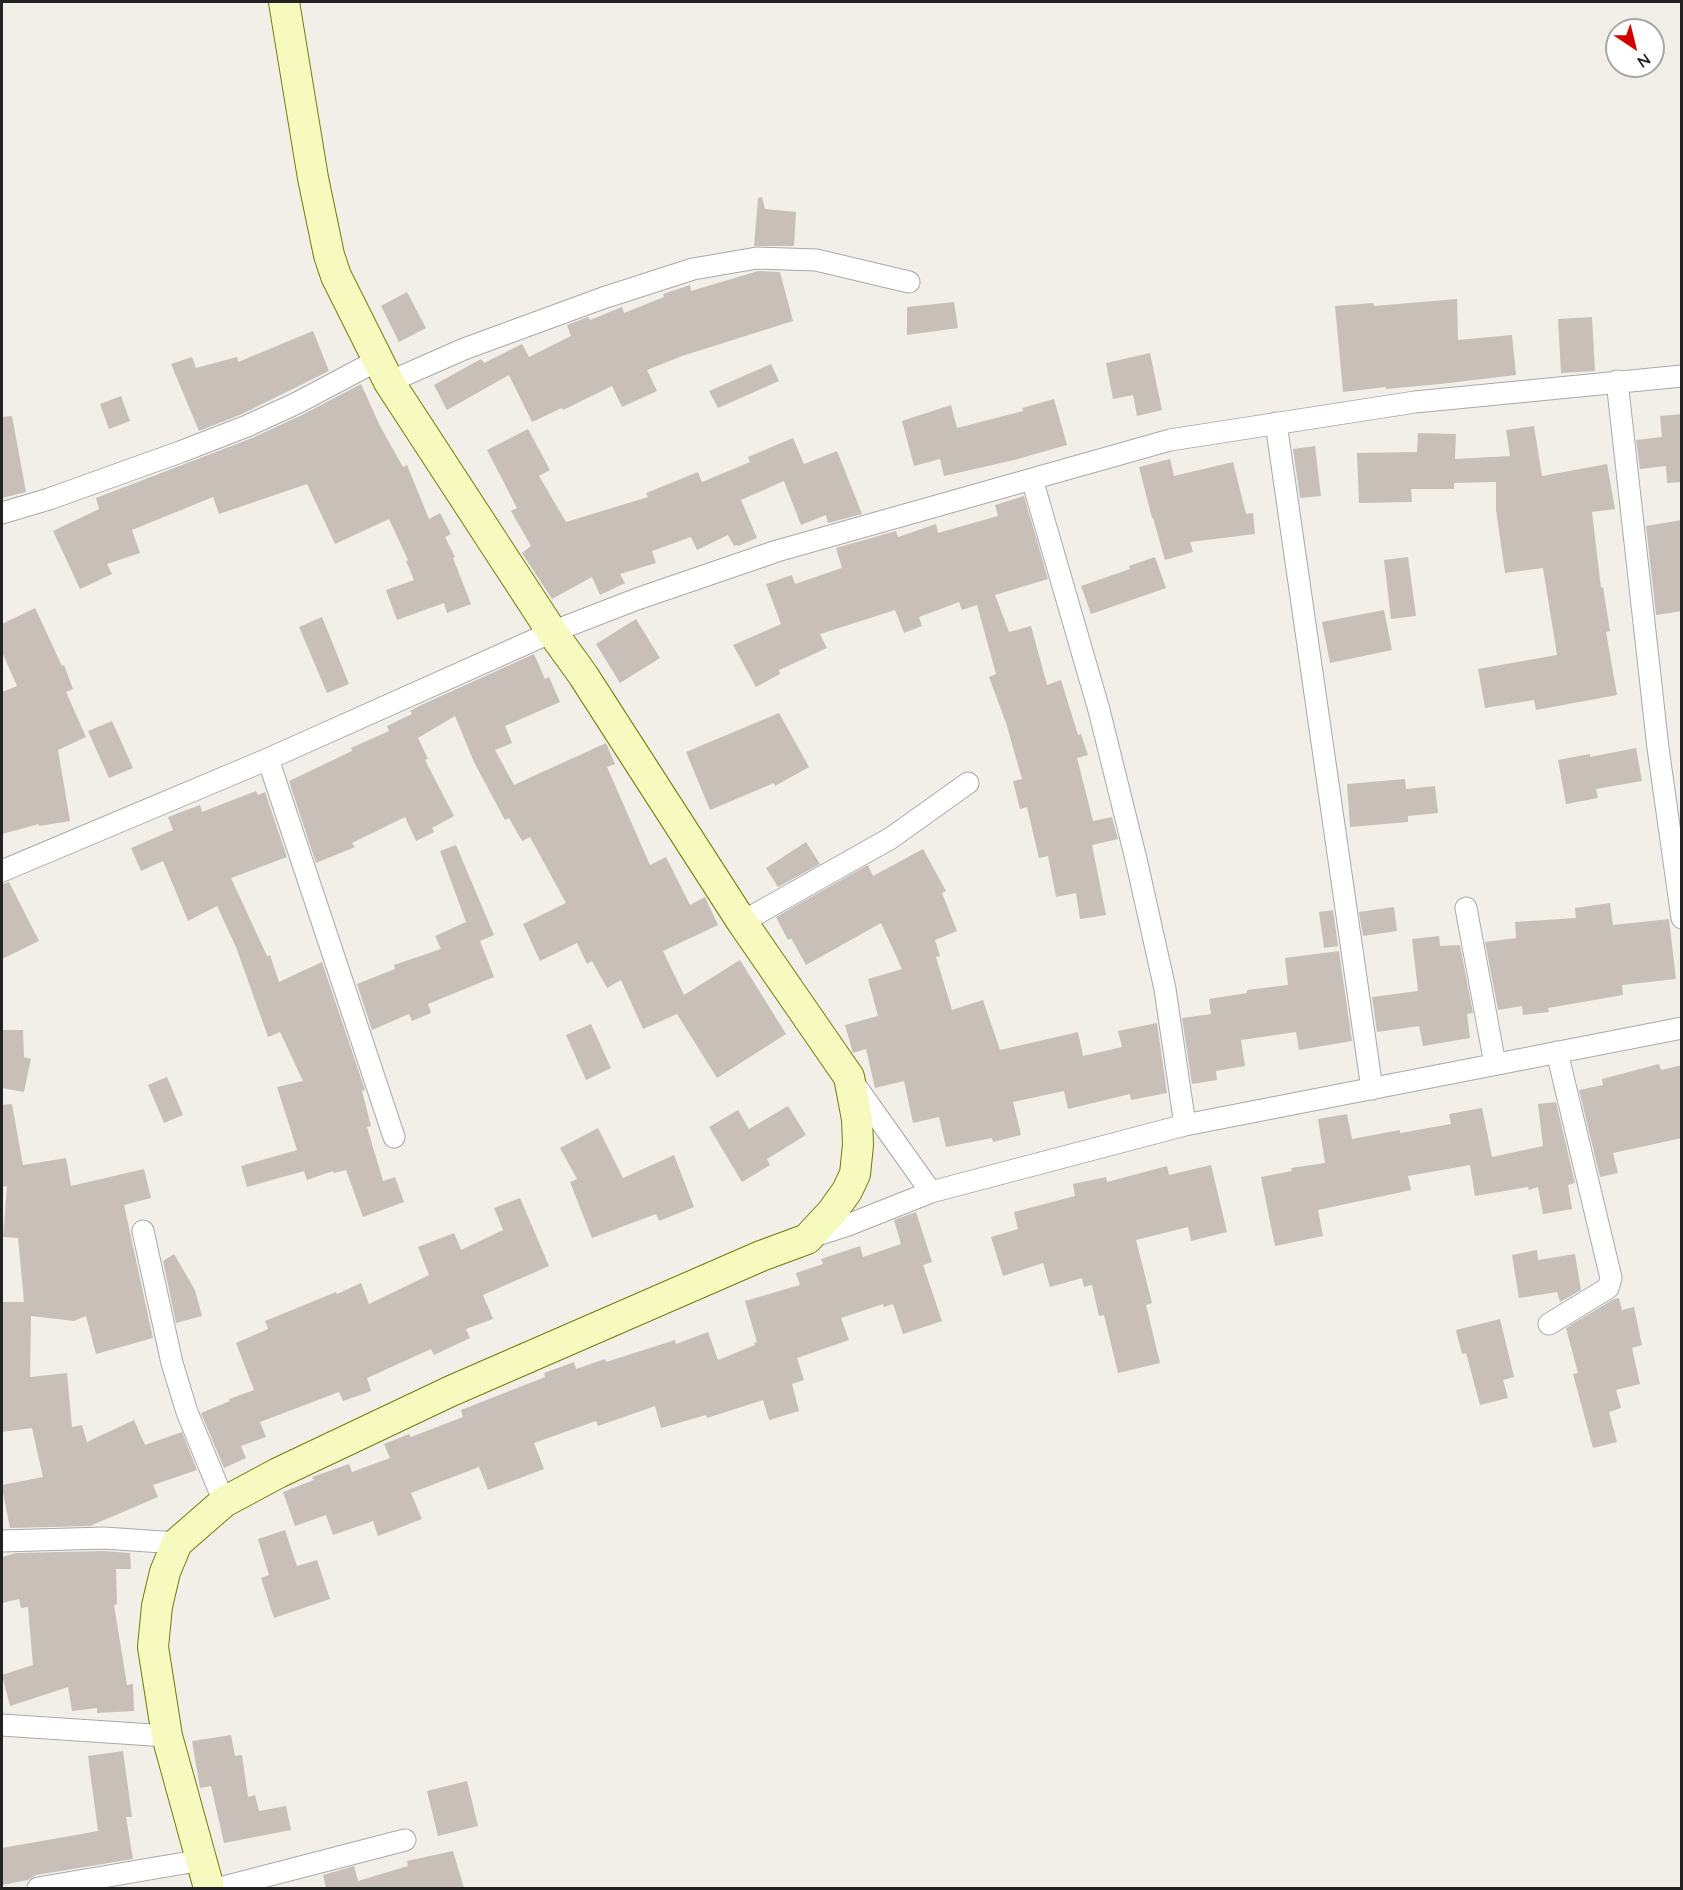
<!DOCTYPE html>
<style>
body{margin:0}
#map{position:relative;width:1683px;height:1890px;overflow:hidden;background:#f2efe9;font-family:Quicksand,sans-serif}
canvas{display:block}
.frame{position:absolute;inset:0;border:3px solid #222;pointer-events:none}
.north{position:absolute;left:1605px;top:18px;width:60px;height:60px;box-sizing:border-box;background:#fff;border:2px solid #a7a7a7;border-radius:50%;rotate:145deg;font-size:16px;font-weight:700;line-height:24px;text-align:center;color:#222}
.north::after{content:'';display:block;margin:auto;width:21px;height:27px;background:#d40000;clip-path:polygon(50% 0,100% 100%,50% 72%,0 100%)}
</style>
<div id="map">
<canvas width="1683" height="1890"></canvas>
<div class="frame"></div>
<div class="north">N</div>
</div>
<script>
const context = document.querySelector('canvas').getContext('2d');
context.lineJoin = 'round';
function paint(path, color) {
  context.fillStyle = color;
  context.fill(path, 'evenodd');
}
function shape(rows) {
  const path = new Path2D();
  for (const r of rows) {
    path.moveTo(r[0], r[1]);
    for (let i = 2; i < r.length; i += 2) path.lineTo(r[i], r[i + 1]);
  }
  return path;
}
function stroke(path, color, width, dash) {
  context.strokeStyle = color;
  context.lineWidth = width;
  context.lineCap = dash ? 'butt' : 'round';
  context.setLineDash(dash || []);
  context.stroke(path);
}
paint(shape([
 [762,197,765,209,796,212,794,246,754,246,758,198],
 [758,271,780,272,793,321,682,356,647,370,657,391,622,407,612,386,563,410,562,408,532,422,509,375,447,410,434,385,481,359,484,363,522,344,529,357,571,336,567,325,588,317,590,320,622,307,624,313,664,297,663,294,690,285,691,291],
 [407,292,426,328,399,342,381,306],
 [1457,299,1458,340,1512,335,1516,375,1440,384,1386,389,1386,387,1343,392,1335,306,1373,303,1374,306],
 [954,302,958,328,907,335,907,307],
 [1592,317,1595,371,1561,373,1558,319],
 [313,331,329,371,242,414,199,431,171,364,192,357,196,368,237,357,238,362],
 [1150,353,1162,410,1137,416,1133,395,1113,399,1106,363],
 [771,364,779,381,718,408,709,391],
 [361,384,380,426,403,467,407,465,429,519,440,513,451,534,445,537,455,557,453,558,471,604,447,613,444,603,397,620,386,590,414,580,406,561,408,560,389,519,335,544,307,484,219,514,213,497,132,530,140,553,107,564,112,574,80,589,53,531,99,509,96,498,252,438,302,415],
 [121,396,130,421,109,429,100,404],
 [1054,399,1067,445,1014,460,944,476,940,459,914,466,902,421,951,405,957,428,1023,411,1022,408],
 [1682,414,1682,482,1667,483,1666,466,1640,469,1636,440,1662,437,1660,416],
 [12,416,26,492,2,498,2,417],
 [1534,426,1542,476,1607,464,1615,509,1592,512,1601,588,1603,587,1610,631,1606,632,1617,695,1536,710,1534,700,1485,708,1478,669,1557,655,1543,568,1505,573,1496,510,1496,482,1454,483,1454,489,1411,489,1412,502,1359,503,1357,453,1417,452,1418,433,1456,434,1455,459,1510,456,1506,430],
 [528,429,550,470,539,476,566,522,648,497,646,493,698,472,702,482,750,462,748,457,793,438,804,464,837,451,862,514,828,523,826,515,801,525,784,481,741,500,757,538,738,546,737,545,734,546,728,535,697,550,691,537,652,551,656,563,620,574,625,583,600,595,592,577,552,599,522,553,531,546,511,511,517,508,487,450],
 [1315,446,1321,496,1300,498,1293,449],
 [1170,459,1174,476,1233,462,1246,514,1253,513,1255,534,1190,542,1193,552,1165,560,1153,518,1152,518,1139,467],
 [1024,496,1048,579,995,595,1009,632,1031,626,1047,685,1061,680,1078,735,1081,734,1088,755,1077,758,1093,821,1112,817,1118,839,1092,845,1106,915,1080,919,1076,893,1056,897,1048,856,1039,858,1027,807,1020,809,1013,781,1022,779,1006,723,989,677,996,674,977,605,962,610,959,602,919,617,922,626,904,633,895,610,820,634,827,648,779,670,780,674,756,687,733,645,781,624,766,584,792,575,795,584,842,568,836,548,896,531,898,537,936,524,938,533,998,516,995,505],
 [1682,520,1682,611,1656,615,1646,526],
 [1155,557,1166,588,1091,614,1081,586,1130,569,1129,566],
 [1408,557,1416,616,1391,619,1384,560],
 [35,608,62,666,64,665,73,689,66,692,86,737,58,750,70,821,39,826,39,824,2,834,2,692,17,686,2,652,2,624],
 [1384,610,1392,650,1330,663,1322,622],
 [322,617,349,684,327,693,299,627],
 [636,619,660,658,620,683,596,644],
 [534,654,545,679,549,677,560,702,505,726,512,743,495,750,514,785,606,743,615,764,607,767,650,865,666,857,690,905,705,897,718,925,663,951,684,995,740,960,786,1034,717,1078,677,1014,643,1029,621,980,607,988,592,961,587,964,577,943,540,961,523,924,566,903,530,837,522,841,509,818,505,820,474,762,455,716,418,738,428,759,425,760,454,816,432,828,434,832,416,841,405,817,352,843,355,847,316,863,289,781,352,751,351,748,389,731,387,726,412,714,410,711,419,706],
 [779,713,809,767,775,786,774,783,710,810,686,752],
 [112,721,133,768,109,778,88,731],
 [1636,748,1642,781,1596,789,1598,798,1566,804,1558,760,1590,754,1590,757],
 [1405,779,1406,789,1435,786,1438,813,1408,816,1408,822,1350,827,1347,784],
 [256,791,258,795,265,792,287,857,231,878,267,956,270,955,279,982,322,962,365,1090,362,1091,371,1126,367,1127,383,1181,395,1177,404,1202,363,1217,346,1170,334,1173,333,1171,307,1180,304,1171,247,1187,241,1166,297,1150,277,1087,303,1081,280,1032,268,1037,236,947,217,906,188,921,163,861,141,871,131,848,173,830,168,817,200,805,202,812],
 [806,842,820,864,778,887,766,868],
 [456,845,494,935,480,941,494,977,428,1004,431,1013,412,1021,409,1014,372,1030,357,984,395,969,394,965,441,949,435,936,466,922,440,851],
 [923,849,946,891,942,893,957,931,935,940,940,956,936,957,952,1010,983,1000,1000,1050,1078,1032,1083,1056,1122,1047,1118,1031,1157,1023,1167,1093,1131,1100,1130,1094,1068,1109,1064,1091,1013,1102,1021,1135,993,1142,992,1138,946,1147,939,1117,913,1123,904,1081,875,1088,866,1049,853,1053,845,1025,878,1016,868,979,902,969,881,923,806,965,791,938,788,940,776,917,868,865,873,876],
 [9,882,39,941,2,959,2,884],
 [1610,903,1613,925,1669,919,1676,979,1622,985,1623,995,1548,1008,1549,1012,1523,1015,1522,1006,1498,1010,1485,942,1516,938,1515,922,1576,918,1575,908],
 [1394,907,1397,931,1363,936,1359,912],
 [1333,910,1338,946,1324,948,1319,912],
 [1439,936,1440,946,1460,945,1473,1013,1467,1014,1470,1038,1423,1046,1419,1026,1377,1032,1372,997,1418,991,1412,939],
 [1339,951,1352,1041,1299,1050,1296,1032,1241,1040,1245,1066,1216,1071,1217,1080,1192,1084,1182,1018,1211,1014,1209,999,1247,993,1247,990,1288,985,1285,958],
 [591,1024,611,1068,586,1080,566,1035],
 [2,1030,23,1030,24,1057,31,1059,24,1092,2,1088],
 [1659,1064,1661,1070,1682,1065,1682,1138,1613,1153,1618,1173,1600,1177,1579,1090,1603,1085,1602,1079],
 [167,1077,183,1115,164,1123,148,1085],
 [1556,1102,1575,1183,1568,1185,1572,1209,1543,1214,1538,1187,1529,1190,1528,1187,1475,1196,1470,1165,1408,1176,1411,1190,1318,1210,1323,1236,1275,1246,1261,1177,1292,1171,1291,1168,1325,1163,1318,1119,1347,1114,1352,1139,1400,1130,1400,1133,1451,1124,1449,1114,1482,1108,1492,1157,1543,1146,1538,1104],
 [12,1104,23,1165,66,1158,71,1186,144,1169,151,1198,124,1205,153,1338,96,1354,86,1316,74,1321,31,1316,30,1377,67,1373,72,1427,82,1425,87,1442,134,1420,145,1445,182,1432,197,1470,153,1485,158,1497,90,1526,10,1528,2,1488,2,1485,43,1477,32,1428,2,1432,2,1302,24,1302,18,1238,3,1237,7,1186,2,1187,2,1105],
 [788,1106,806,1135,767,1159,770,1165,742,1182,709,1127,738,1110,749,1129],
 [598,1128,623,1178,674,1155,694,1207,659,1221,656,1214,592,1238,570,1182,577,1179,560,1148],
 [1211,1165,1227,1232,1191,1241,1188,1227,1136,1240,1152,1303,1146,1305,1160,1363,1118,1373,1104,1315,1099,1316,1092,1285,1084,1287,1082,1278,1050,1287,1043,1263,1003,1276,991,1237,1018,1229,1014,1212,1075,1196,1073,1184,1106,1177,1107,1182,1167,1166,1169,1175],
 [520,1198,549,1266,483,1295,493,1319,466,1329,470,1338,434,1355,431,1349,367,1378,371,1391,343,1401,339,1392,260,1422,266,1437,241,1446,246,1458,224,1468,201,1413,230,1401,229,1399,254,1390,236,1343,268,1329,265,1321,336,1292,337,1294,361,1283,369,1304,429,1275,418,1247,454,1233,461,1250,503,1230,494,1208],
 [916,1212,932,1262,923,1265,942,1321,903,1334,893,1304,884,1307,883,1304,841,1318,849,1340,797,1358,804,1380,792,1384,799,1411,769,1420,763,1400,707,1418,706,1415,661,1428,655,1406,598,1426,596,1421,534,1443,544,1469,488,1490,479,1467,411,1493,422,1519,378,1536,373,1521,333,1535,326,1515,295,1526,283,1492,314,1480,312,1477,349,1464,352,1472,390,1458,384,1444,409,1434,411,1437,463,1417,461,1410,545,1377,544,1373,574,1362,576,1369,605,1359,606,1362,675,1340,676,1344,708,1332,718,1360,755,1345,754,1343,757,1342,745,1301,800,1285,796,1273,823,1264,821,1259,860,1246,863,1257,901,1244,894,1220],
 [1537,1250,1538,1260,1575,1254,1581,1290,1560,1302,1557,1292,1519,1298,1512,1255],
 [174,1254,195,1290,202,1316,176,1323,163,1261],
 [1619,1298,1622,1310,1634,1307,1642,1345,1632,1348,1640,1384,1616,1390,1621,1408,1609,1412,1617,1442,1593,1448,1573,1374,1578,1373,1566,1328,1614,1299],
 [1500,1319,1514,1377,1503,1380,1508,1398,1480,1405,1466,1353,1462,1354,1456,1330],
 [285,1530,297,1566,317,1560,330,1599,274,1618,261,1578,269,1575,258,1539],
 [104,1551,130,1553,131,1569,116,1569,117,1604,114,1605,127,1685,133,1684,134,1711,97,1713,97,1708,72,1711,68,1687,10,1706,2,1675,33,1665,28,1607,21,1608,19,1599,2,1603,2,1557,16,1553],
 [231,1735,235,1756,242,1755,248,1797,255,1795,259,1811,286,1806,291,1830,224,1843,211,1786,200,1788,192,1741],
 [123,1751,132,1817,126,1817,133,1859,36,1875,28,1880,2,1885,2,1848,98,1831,88,1756],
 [467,1781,478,1826,438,1836,427,1791],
 [453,1851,464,1888,326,1888,323,1875,354,1866,358,1881,408,1866,407,1861]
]), '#c7bfb8');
const street = shape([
 [1617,381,1658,748,1682,918],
 [389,382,464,349,603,298,693,269,757,258,816,260,909,282],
 [1276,423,1372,1089],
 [1032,479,1099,710,1136,859,1165,989,1185,1125],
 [2,513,49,499,180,452,247,426,297,403,378,360],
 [268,759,394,1137],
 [2,871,268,759,552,632,637,599,777,551,1170,440,1415,402,1682,376],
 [1466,908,1495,1064],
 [742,922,891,838,968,783],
 [855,1085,931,1192],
 [143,1231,172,1363,187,1412,224,1502],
 [811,1237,848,1225,931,1192,1185,1125,1682,1028],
 [1549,1324,1608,1288,1611,1278,1557,1052],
 [2,1541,104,1538,177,1543],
 [2,1725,167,1736],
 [38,1888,202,1860],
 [220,1888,405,1840]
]);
const secondary = shape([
 [209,1888,167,1736,153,1647,157,1606,165,1572,177,1543,224,1502,278,1473,451,1391,761,1256,807,1239,832,1212,847,1191,855,1174,858,1145,857,1119,849,1077,742,922,583,675,552,632,389,382,336,276,329,255,313,178,284,2]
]);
stroke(street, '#a9a9a9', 23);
stroke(secondary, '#707d05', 32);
stroke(street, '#fff', 21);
stroke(secondary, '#f7fabf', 30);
</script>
